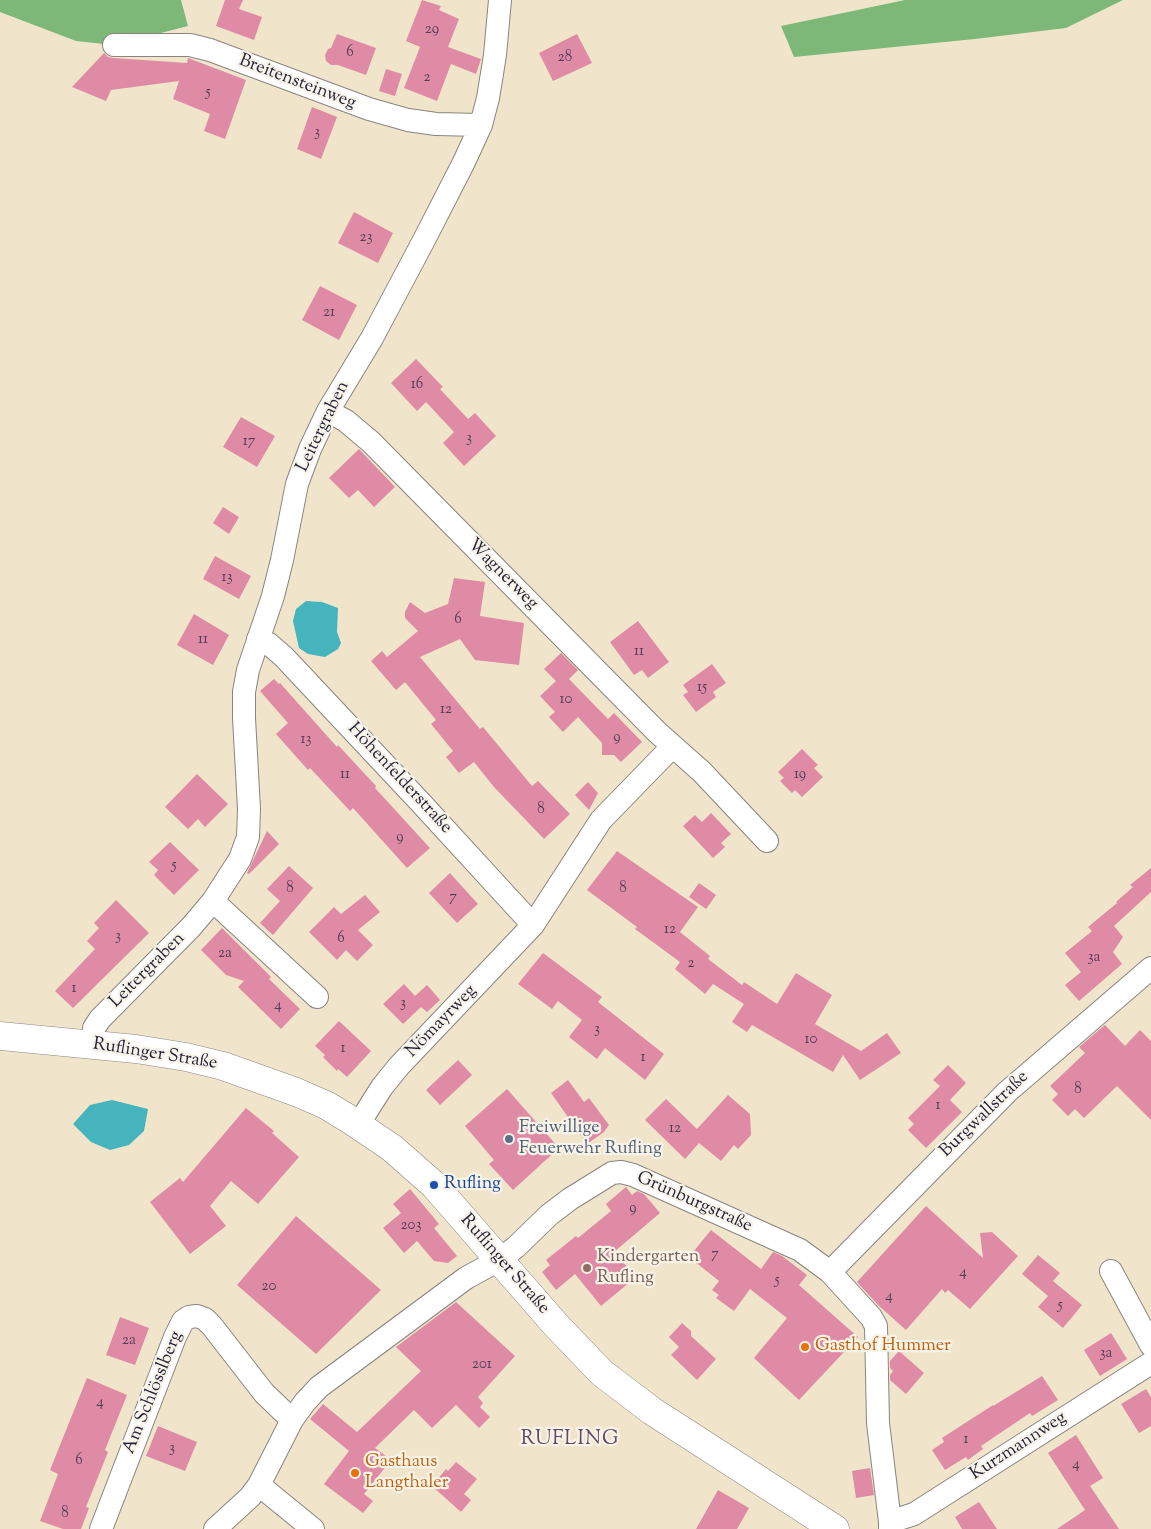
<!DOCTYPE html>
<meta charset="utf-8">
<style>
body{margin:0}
canvas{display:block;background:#f0e5ca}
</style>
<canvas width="1151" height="1529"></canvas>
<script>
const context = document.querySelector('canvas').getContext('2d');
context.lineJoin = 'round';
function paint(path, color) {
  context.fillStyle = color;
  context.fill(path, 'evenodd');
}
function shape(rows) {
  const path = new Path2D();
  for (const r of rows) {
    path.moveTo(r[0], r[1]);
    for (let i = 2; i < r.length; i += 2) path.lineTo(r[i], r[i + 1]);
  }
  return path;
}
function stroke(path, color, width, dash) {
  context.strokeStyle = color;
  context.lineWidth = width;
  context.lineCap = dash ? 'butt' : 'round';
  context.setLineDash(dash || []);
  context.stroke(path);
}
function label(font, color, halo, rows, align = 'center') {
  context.font = font + ' "Sorts Mill Goudy",serif';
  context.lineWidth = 4.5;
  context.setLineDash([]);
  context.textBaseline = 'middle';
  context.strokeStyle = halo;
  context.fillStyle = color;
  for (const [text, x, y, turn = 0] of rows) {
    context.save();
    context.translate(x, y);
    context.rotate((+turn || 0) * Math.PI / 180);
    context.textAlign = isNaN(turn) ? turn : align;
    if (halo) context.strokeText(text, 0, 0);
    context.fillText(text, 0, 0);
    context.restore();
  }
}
paint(shape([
 [0,0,181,0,188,26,114,45,76,41,0,12],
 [905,0,1123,0,1066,28,975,39,794,57,781,26]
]), '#7db878');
paint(shape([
 [306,601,322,602,338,608,337,632,341,643,338,649,325,657,308,654,299,648,293,621,296,609],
 [112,1100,148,1109,144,1131,129,1145,110,1150,91,1142,73,1124,90,1105]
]), '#45b4bd');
paint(shape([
 [225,0,243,0,239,9,262,17,254,40,216,26],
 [422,0,441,6,439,10,459,19,448,47,481,59,476,74,451,64,437,101,404,88,420,47,406,41],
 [337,34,376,48,366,75,338,65,331,65,326,61,325,55,328,49,331,48],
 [577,34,592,63,553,81,539,53],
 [104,53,108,57,114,58,187,63,188,58,246,80,225,139,204,131,210,114,173,99,179,81,111,90,106,101,72,87],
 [386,69,402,74,395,96,379,91],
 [312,107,337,117,321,159,297,149],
 [354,212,393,233,378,263,338,243],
 [320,286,357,305,339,340,302,320],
 [416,359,443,387,440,389,468,419,475,413,496,436,464,466,443,443,454,432,426,402,417,411,391,383],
 [241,417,275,436,257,467,223,447],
 [359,449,395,487,374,507,358,490,349,498,329,478],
 [223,507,239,517,229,534,213,523],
 [215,556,251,576,239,599,203,579],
 [454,578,485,582,480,616,524,623,519,665,475,660,460,639,420,657,480,729,483,727,532,786,538,781,570,814,544,839,494,787,474,762,459,773,446,757,453,751,431,724,436,720,405,682,396,690,371,661,382,651,387,657,418,631,405,618,405,612,410,602,425,613,448,604],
 [194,614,229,635,213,665,177,645],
 [638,621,669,662,648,678,642,670,634,675,610,642],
 [561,653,578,670,569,679,608,719,614,713,642,742,621,762,614,755,602,755,602,743,578,717,563,732,549,717,555,712,540,696,556,681,544,669],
 [712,664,726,683,713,692,716,697,696,712,683,695,688,692,683,685],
 [274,679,279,684,280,683,337,747,338,745,376,786,375,788,430,848,407,868,353,808,350,811,310,768,308,770,276,734,288,723,260,691],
 [802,749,818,765,814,768,823,777,802,797,795,790,792,793,780,781,784,778,778,772],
 [197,774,228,804,205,827,198,819,188,829,165,807],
 [588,782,598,793,589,810,575,795],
 [711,813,731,834,721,843,725,847,713,858,683,826,695,815,702,822],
 [267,831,279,844,249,874,247,873],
 [170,842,199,870,174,895,154,875,158,870,149,862],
 [617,851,698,907,680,932,710,956,708,959,742,985,744,982,777,1004,796,973,832,995,815,1024,861,1051,887,1033,901,1053,860,1080,843,1055,833,1072,752,1025,747,1032,732,1022,744,1004,713,984,705,994,675,969,680,962,635,929,637,927,587,890],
 [289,866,313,888,273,935,260,923,280,901,267,889],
 [1151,868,1151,892,1114,926,1123,937,1113,952,1122,964,1079,1001,1065,985,1081,972,1065,953,1092,931,1088,927,1117,903,1116,902,1133,887,1130,885],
 [450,873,478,904,457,923,429,893],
 [699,883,716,895,706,909,689,897],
 [365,895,380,912,358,930,373,945,357,961,346,950,337,960,309,932,334,907,341,914],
 [116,900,149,933,73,1008,55,991,95,949,87,941,99,928,94,923],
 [222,928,271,977,269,979,300,1009,281,1029,238,987,244,981,226,975,201,950],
 [543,953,602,997,598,1002,664,1054,645,1080,605,1048,597,1059,569,1037,582,1020,558,1001,552,1009,518,984],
 [404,984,415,996,427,985,440,1000,427,1012,421,1007,403,1024,383,1004],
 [339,1021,371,1051,347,1077,338,1069,337,1071,323,1057,325,1055,315,1046],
 [1105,1025,1125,1046,1140,1030,1151,1041,1151,1120,1117,1086,1084,1118,1075,1109,1068,1116,1052,1100,1058,1094,1050,1086,1085,1053,1079,1047],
 [458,1060,472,1075,440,1105,426,1090],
 [948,1065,966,1083,950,1100,962,1112,926,1148,908,1130,914,1124,908,1118,940,1086,933,1080],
 [568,1080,584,1102,589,1098,609,1125,604,1132,587,1144,551,1093],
 [507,1089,559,1148,513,1190,489,1164,494,1160,465,1126],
 [728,1095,750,1114,751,1135,738,1149,734,1145,721,1161,699,1143,685,1159,645,1120,666,1099,697,1129],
 [246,1108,274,1131,272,1133,299,1157,258,1204,231,1181,210,1206,226,1226,190,1254,150,1202,180,1178,183,1182],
 [626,1187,632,1195,637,1191,644,1194,660,1213,614,1252,636,1277,601,1306,575,1274,556,1290,542,1272,550,1265,546,1260,576,1236,578,1238,611,1211,606,1204],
 [410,1189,439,1224,434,1228,457,1256,448,1263,434,1261,417,1241,404,1253,383,1228,401,1213,393,1204],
 [926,1206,983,1258,980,1233,992,1232,1018,1256,970,1309,948,1290,945,1293,942,1289,906,1330,878,1305,857,1282],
 [296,1216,381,1290,316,1354,237,1285],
 [711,1230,761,1269,773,1252,782,1256,807,1275,799,1285,858,1337,799,1400,754,1358,787,1318,750,1289,734,1311,716,1298,719,1295,712,1290,719,1281,689,1257],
 [1038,1255,1060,1273,1053,1281,1082,1305,1063,1328,1038,1307,1048,1296,1022,1274],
 [456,1302,515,1356,478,1397,483,1403,480,1407,490,1417,479,1428,456,1405,432,1428,414,1410,375,1448,391,1460,364,1494,373,1501,363,1513,324,1484,349,1451,310,1419,323,1404,357,1432,421,1371,396,1347],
 [120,1317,149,1328,135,1365,106,1355],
 [682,1323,691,1331,691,1336,716,1359,697,1380,671,1355,679,1347,669,1337],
 [1111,1333,1127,1359,1100,1376,1084,1350],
 [899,1351,924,1373,906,1394,890,1380,890,1375,893,1371,890,1368,890,1361],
 [1042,1376,1058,1400,1032,1416,1030,1413,981,1446,983,1449,968,1460,966,1457,945,1470,932,1450,944,1442,942,1438,993,1405,993,1406],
 [87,1378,127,1395,105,1450,108,1452,86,1507,89,1508,81,1529,63,1529,40,1521,58,1474,50,1470],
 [1146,1389,1151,1397,1151,1426,1139,1433,1121,1404],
 [158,1426,197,1442,185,1471,146,1456],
 [1076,1435,1103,1478,1090,1486,1119,1529,1057,1529,1085,1510,1048,1453],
 [456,1462,477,1479,464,1494,471,1500,461,1512,432,1486,446,1469,448,1471],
 [870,1468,874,1495,856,1498,852,1471],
 [718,1490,749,1508,737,1529,696,1529],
 [979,1502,997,1529,962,1529,955,1517]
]), '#df8ba6');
const minor = shape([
 [114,45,190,45,210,50,369,109,408,120,436,124,481,125],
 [328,411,346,421,371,442,657,732,702,772,767,841],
 [258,639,269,644,284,657,421,803,533,925],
 [213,901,317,997],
 [93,1044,94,1028,100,1019,191,927,213,901,240,859,248,837,249,809,244,718,244,692,248,670,273,596,282,560,297,484,310,449,328,411,372,338,424,240,464,162,481,125,488,98,495,55,500,0],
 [358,1125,382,1087,399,1066,533,925,601,820,673,746],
 [1111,1271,1151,1345],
 [830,1272,1007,1092,1151,968],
 [259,1485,313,1529],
 [101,1529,175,1337,183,1321,189,1317,197,1316,205,1319,212,1326,264,1393,292,1420],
 [215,1529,250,1497,259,1485,292,1420,305,1402,319,1387,466,1278,499,1260,516,1247,549,1215,570,1199,612,1173,621,1172,633,1175,800,1250,830,1272,871,1317,876,1326,878,1423,890,1522],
 [890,1529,890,1522,914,1514,1151,1363]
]);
const tertiary = shape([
 [0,1036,136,1049,186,1057,223,1066,296,1092,326,1105,349,1119,392,1148,434,1185,555,1324,602,1373,652,1411,835,1529]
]);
stroke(minor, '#898482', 24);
stroke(tertiary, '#898482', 29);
stroke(minor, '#fff', 22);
stroke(tertiary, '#fff', 28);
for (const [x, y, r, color] of [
 [509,1139,5,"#5c6f8a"],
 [434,1185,5,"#1a4fb4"],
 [587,1268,5,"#8d6e63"],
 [805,1347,5,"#e8710a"],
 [355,1473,5,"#e8710a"]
]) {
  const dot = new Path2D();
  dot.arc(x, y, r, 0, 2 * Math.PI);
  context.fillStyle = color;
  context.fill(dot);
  stroke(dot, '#f7f3e8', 2);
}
label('15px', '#513c56', null, [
 ["29",432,30],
 ["6",350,53],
 ["28",565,58],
 ["2",427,78],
 ["5",208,93],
 ["3",317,133],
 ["23",366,238],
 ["21",329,313],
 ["16",417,385],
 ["3",469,439],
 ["17",249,442],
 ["13",227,578],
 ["6",458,620],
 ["11",203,640],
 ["11",639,652],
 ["15",702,688],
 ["10",566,700],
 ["12",446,710],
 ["9",617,738],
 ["13",306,740],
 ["11",345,775],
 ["19",800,775],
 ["8",541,810],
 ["9",400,838],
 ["5",174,866],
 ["8",290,889],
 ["8",623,889],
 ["7",453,898],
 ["12",670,930],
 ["3",118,937],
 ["6",341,939],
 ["2a",225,954],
 ["3a",1094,958],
 ["2",691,964],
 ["1",74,989],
 ["3",403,1004],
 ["4",278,1006],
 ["3",597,1030],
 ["10",811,1040],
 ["1",343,1049],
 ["1",643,1058],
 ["8",1078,1090],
 ["1",938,1106],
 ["12",675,1129],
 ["9",633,1209],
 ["203",411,1226],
 ["7",715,1255],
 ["4",963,1273],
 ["5",777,1281],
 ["20",269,1287],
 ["4",889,1297],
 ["5",1060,1306],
 ["2a",129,1341],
 ["3a",1106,1354],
 ["201",482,1365],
 ["4",100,1403],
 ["1",966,1440],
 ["3",172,1449],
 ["6",79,1461],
 ["4",1076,1465],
 ["8",65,1514]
]);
label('18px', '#22223b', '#f7f3e8', [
 ["Breitensteinweg",297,83,21],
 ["Leitergraben",324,427,-64],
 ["Wagnerweg",502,575,45],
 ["Höhenfelderstraße",399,779,47],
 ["Leitergraben",148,971,-45],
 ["Nömayrweg",442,1022,-46],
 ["Ruflinger Straße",155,1055,9],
 ["Burgwallstraße",985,1115,-44],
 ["Grünburgstraße",694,1203,24],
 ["Ruflinger Straße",504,1265,49],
 ["Am Schlösslberg",154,1393,-68],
 ["Kurzmannweg",1019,1447,-33]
]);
label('18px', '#4e5e75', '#f7f3e8', [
 ["Freiwillige",519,1129],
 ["Feuerwehr Rufling",519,1150]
], 'left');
label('18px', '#164399', '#f7f3e8', [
 ["Rufling",444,1185]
], 'left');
label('18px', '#785e54', '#f7f3e8', [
 ["Kindergarten",597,1258],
 ["Rufling",597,1279]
], 'left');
label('18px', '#c56008', '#f7f3e8', [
 ["Gasthof Hummer",815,1347],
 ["Gasthaus",365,1463],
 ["Langthaler",365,1484]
], 'left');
context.letterSpacing = '1px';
label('20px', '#644760', '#f7f3e8', [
 ["RUFLING",570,1441]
]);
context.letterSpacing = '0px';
</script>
